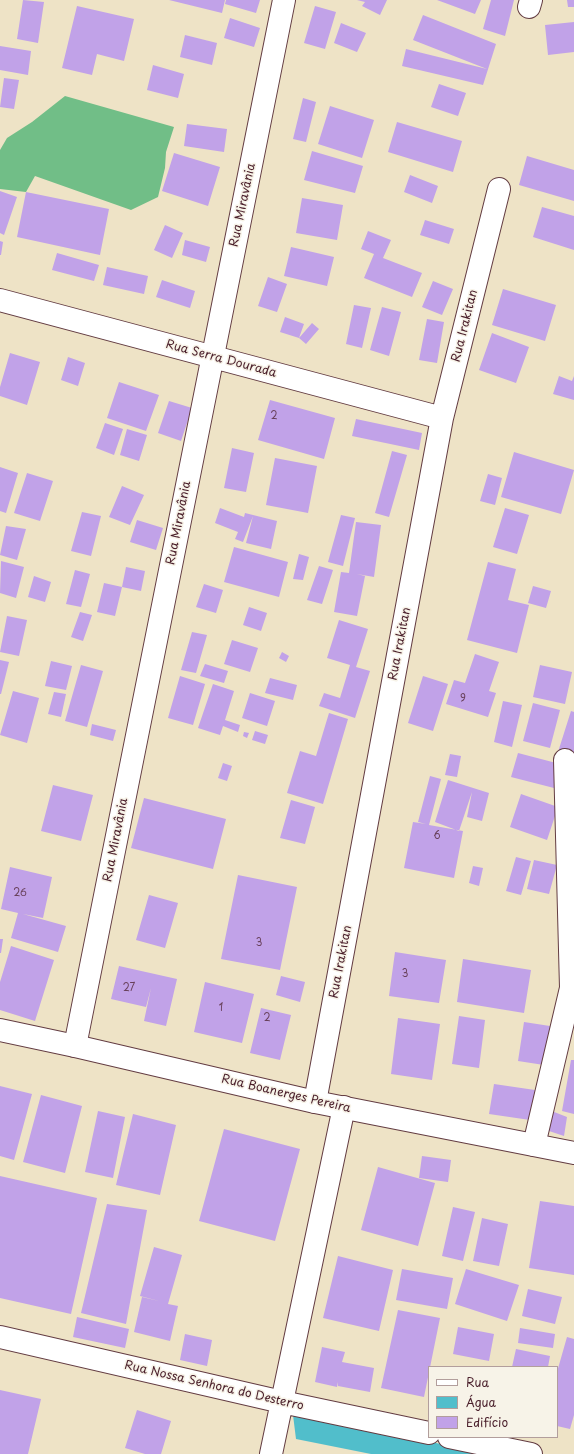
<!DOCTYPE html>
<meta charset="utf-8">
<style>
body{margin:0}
#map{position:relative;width:574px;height:1454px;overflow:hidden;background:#eee3c6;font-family:"Playpen Sans",sans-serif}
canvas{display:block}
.legend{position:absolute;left:428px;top:1366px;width:130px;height:72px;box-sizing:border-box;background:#f7f3e8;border:1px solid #b29e9c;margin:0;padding:5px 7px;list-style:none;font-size:12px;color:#4a1f2b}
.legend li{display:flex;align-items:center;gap:8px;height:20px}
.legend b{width:20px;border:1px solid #b29e9c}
</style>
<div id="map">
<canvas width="574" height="1454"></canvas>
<ul class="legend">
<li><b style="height:5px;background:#fff"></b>Rua</li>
<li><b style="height:11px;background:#51becb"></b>Água</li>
<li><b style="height:11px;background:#c1a2e8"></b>Edifício</li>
</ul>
</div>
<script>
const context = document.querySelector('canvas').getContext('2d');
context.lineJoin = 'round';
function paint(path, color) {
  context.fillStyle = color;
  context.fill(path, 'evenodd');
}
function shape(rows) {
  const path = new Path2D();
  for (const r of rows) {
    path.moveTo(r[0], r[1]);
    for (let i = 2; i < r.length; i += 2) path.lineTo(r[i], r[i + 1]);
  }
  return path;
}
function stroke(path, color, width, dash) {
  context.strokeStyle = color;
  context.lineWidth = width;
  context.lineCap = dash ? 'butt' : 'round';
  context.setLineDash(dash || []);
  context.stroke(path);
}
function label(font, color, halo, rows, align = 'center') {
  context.font = font + ' "Playpen Sans",sans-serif';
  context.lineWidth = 3;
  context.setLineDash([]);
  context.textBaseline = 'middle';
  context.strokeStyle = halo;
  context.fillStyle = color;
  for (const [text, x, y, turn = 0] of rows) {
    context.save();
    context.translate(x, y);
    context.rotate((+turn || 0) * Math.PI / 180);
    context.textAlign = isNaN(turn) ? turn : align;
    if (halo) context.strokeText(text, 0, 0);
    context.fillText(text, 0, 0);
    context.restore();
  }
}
paint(shape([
 [65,96,174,127,166,152,165,168,158,197,131,210,35,176,26,192,0,189,0,150,7,138,32,122]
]), '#71be87');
paint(shape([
 [293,1415,492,1454,371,1454,296,1439]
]), '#51becb');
paint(shape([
 [23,0,44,2,38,43,17,39],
 [169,0,225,0,222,13],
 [226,0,260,0,256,13,225,4],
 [357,0,387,0,380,15,362,6,365,2],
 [437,0,481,0,475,14],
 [491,0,514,0,505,36,483,29],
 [567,0,574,0,574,7,568,7],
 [77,6,134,19,124,61,97,54,92,75,62,68],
 [315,6,336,12,325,49,304,43],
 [423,15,496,44,483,85,402,66,406,49,487,69,413,40],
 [230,18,260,28,254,47,224,38],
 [574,22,574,52,548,55,545,25],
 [341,23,366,33,357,52,334,43],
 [185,35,217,43,212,65,180,57],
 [0,46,31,51,28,75,0,70],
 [153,65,184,74,178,98,147,90],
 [4,78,19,80,14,109,0,107],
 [439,84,466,93,458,116,431,107],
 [303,98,316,102,306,142,293,139],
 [330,106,374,120,362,158,318,144],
 [397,122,462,141,453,172,388,152],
 [187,124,227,129,224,152,184,146],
 [312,151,363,166,355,193,304,180],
 [174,153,220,167,208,206,162,191],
 [527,156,574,170,574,201,519,185],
 [410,175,438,186,432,203,404,192],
 [0,191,17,197,4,235,0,233],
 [26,192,109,209,100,255,17,237],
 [302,198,343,205,337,240,296,233],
 [542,207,574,216,574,250,533,237],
 [425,220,454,229,449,244,420,235],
 [165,225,183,233,172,258,154,250],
 [368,231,391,240,383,258,422,273,412,297,364,278,374,254,361,249],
 [185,240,210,247,206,262,182,255],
 [0,241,3,242,1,255,0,255],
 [291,247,334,257,327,286,284,276],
 [57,253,99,265,94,281,52,270],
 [107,267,148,276,144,294,103,285],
 [268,277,287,284,277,312,258,306],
 [162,280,195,291,190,308,156,297],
 [433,281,453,289,442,315,422,307],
 [503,289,556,305,545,341,492,325],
 [354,305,371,308,362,348,346,344],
 [382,307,401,312,389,356,370,350],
 [285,317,304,324,299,338,312,323,319,329,306,344,299,338,280,332],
 [427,319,444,322,437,363,419,360],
 [492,333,529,347,516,383,479,370],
 [10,353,40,362,27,405,0,396,0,387],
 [68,357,85,363,78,386,61,380],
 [559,376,572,381,574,376,574,400,553,394],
 [119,382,159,395,146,431,107,418],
 [270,400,335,418,324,459,258,440],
 [169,401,192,408,181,441,158,433],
 [356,419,422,433,419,450,352,436],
 [105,423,123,429,114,455,96,448],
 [127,429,147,435,139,461,120,455],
 [232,448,254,453,246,492,224,488],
 [392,451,407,455,389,517,375,513],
 [514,452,574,470,561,514,501,497],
 [275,458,317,466,308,513,266,505],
 [0,467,18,473,6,513,0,511],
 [27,473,53,481,40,521,14,513],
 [488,474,502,478,495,505,480,501],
 [122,486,144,495,130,525,109,517],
 [220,508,244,517,245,513,277,521,271,549,246,543,253,516,243,542,235,539,238,532,215,523],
 [505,508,529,515,517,554,493,547],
 [82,512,101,516,91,556,71,551],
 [341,515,355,518,343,566,328,562],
 [137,520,163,528,156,550,130,542],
 [356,522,381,525,374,577,357,574,365,576,357,616,334,612,341,572,349,573],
 [6,526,26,529,17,560,0,555],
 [234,547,288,562,279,597,224,582],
 [299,554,309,557,303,580,293,579],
 [1,561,24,567,16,598,0,593],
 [488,562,516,569,508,600,529,605,517,653,467,640],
 [319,566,333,570,322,604,307,600],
 [126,567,145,571,141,591,122,587],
 [75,570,90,574,81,607,66,604],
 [34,576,51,582,45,602,28,597],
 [104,583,122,587,115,616,97,612],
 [204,584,223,590,216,613,196,607],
 [533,586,551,591,546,608,528,603],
 [249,607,267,613,261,631,243,625],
 [80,612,92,615,83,641,71,637],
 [7,616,27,620,19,656,0,652],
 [339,620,368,629,356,667,370,671,355,718,319,706,324,693,340,698,350,665,327,658],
 [192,632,207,635,196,673,181,670],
 [232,640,258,648,250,672,224,664],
 [282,652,289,656,286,662,279,658],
 [475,654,499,662,489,691,496,693,488,717,446,704,454,680,465,683],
 [0,660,9,662,1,694,0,694],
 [51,661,72,666,66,690,45,686],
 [205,664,228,671,224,683,200,676],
 [81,665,103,671,87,727,65,721],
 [540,665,572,672,565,704,533,697],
 [180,676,205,684,193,725,168,718],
 [423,676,448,684,433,731,408,723],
 [270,678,297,685,293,700,265,693],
 [213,684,234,691,225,720,240,725,238,732,223,726,220,735,198,728],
 [13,691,39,698,27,743,0,735],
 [54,692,66,694,61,717,48,714],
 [250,693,275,701,267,726,242,718],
 [503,701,522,705,512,747,494,742],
 [533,703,560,710,550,748,523,741],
 [571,711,574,712,574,757,558,752],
 [329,713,348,719,323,804,287,793,300,751,316,756],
 [92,724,116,730,113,741,90,735],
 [255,731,268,735,265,744,252,740],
 [244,732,249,733,247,738,243,736],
 [518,753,560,764,554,788,511,777],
 [450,754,461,756,457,777,445,775],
 [223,763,232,766,227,781,218,778],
 [430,776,441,779,429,825,463,831,454,878,404,868,413,822,426,824,418,822],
 [448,780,489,793,482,821,467,817,472,792,459,831,435,822],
 [53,785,93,795,81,841,41,831],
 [521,794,558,807,547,840,510,827],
 [144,798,226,819,213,869,131,848],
 [291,800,315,807,305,844,280,838],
 [516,857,531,861,521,895,506,891],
 [534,860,557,865,549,894,527,889],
 [473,866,483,868,479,886,469,883],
 [10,867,52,877,43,918,23,914,66,926,58,952,11,938,18,913,1,909],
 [238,875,297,887,280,970,221,959],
 [149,895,178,903,165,948,136,940],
 [0,939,3,939,1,953,0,953],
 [11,946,54,960,35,1021,0,1010,0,982],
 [395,952,446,960,439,1003,389,996],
 [463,959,531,970,524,1013,457,1002],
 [119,966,177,979,166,1026,144,1021,151,988,146,1007,111,999],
 [281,976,305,982,300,1002,276,995],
 [205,982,254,994,242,1043,194,1032],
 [261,1008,291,1015,280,1060,250,1053],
 [459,1016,485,1020,479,1068,452,1064],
 [398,1018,440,1024,432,1080,391,1074],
 [524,1022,550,1026,544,1065,518,1061],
 [571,1060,574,1060,574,1114,562,1111],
 [494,1084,535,1090,530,1120,489,1114],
 [0,1086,32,1094,14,1160,0,1156],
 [41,1095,82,1106,65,1173,23,1162],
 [549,1110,567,1117,564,1136,543,1129],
 [98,1111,125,1117,113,1178,85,1172],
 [133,1114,176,1125,160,1195,116,1185],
 [224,1129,300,1149,275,1241,199,1221],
 [422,1156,451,1160,448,1182,419,1178],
 [378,1167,435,1183,418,1246,361,1230],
 [0,1176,97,1198,71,1314,0,1298],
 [540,1201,574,1206,574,1275,529,1268],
 [107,1204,147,1210,126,1324,81,1313],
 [453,1207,475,1212,463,1261,442,1256],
 [482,1218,508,1224,499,1266,473,1261],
 [154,1247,182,1255,168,1304,178,1306,170,1341,134,1332,142,1297,159,1301,140,1296],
 [338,1256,393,1270,379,1331,323,1318],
 [402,1269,453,1278,447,1309,396,1300],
 [466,1269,519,1285,507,1321,455,1304],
 [528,1289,562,1297,555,1324,522,1316],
 [398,1310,440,1318,424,1397,381,1388],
 [77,1317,129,1329,125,1348,73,1337],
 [458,1327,494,1334,489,1361,453,1354],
 [520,1328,555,1334,553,1348,518,1343],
 [185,1334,212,1340,207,1366,180,1360],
 [567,1337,574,1339,574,1415,570,1429,557,1426,557,1372],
 [322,1347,345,1352,342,1362,374,1368,370,1392,338,1386,338,1382,337,1387,315,1382],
 [516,1349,550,1356,548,1367,512,1367],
 [0,1390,41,1399,28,1454,0,1454],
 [137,1410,171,1421,161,1454,145,1454,125,1448]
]), '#c1a2e8');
const street = shape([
 [529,7,531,0],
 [0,300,442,418],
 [75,1046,284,0],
 [315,1102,442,418,499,189],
 [534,1145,571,988,565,760],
 [0,1337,282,1402,429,1433],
 [449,1437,531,1454],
 [271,1454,344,1107]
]);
const secondary = shape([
 [0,1030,75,1046,315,1102,574,1153]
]);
stroke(street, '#633c42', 24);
stroke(secondary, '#633c42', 24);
stroke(street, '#fff', 22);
stroke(secondary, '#fff', 22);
label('10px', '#68405a', null, [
 ["2",274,416],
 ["9",463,699],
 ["6",437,836],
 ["26",20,893],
 ["3",259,943],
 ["3",405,974],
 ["27",129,988],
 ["1",221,1008],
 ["2",267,1018]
]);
label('12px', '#4a1f2b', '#f7f3e8', [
 ["Rua Miravânia",243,205,-78],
 ["Rua Irakitan",465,326,-76],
 ["Rua Serra Dourada",221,359,15],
 ["Rua Miravânia",179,523,-79],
 ["Rua Irakitan",400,644,-79],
 ["Rua Miravânia",116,840,-79],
 ["Rua Irakitan",341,962,-79],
 ["Rua Boanerges Pereira",286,1094,13],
 ["Rua Nossa Senhora do Desterro",214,1386,13]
]);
</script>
